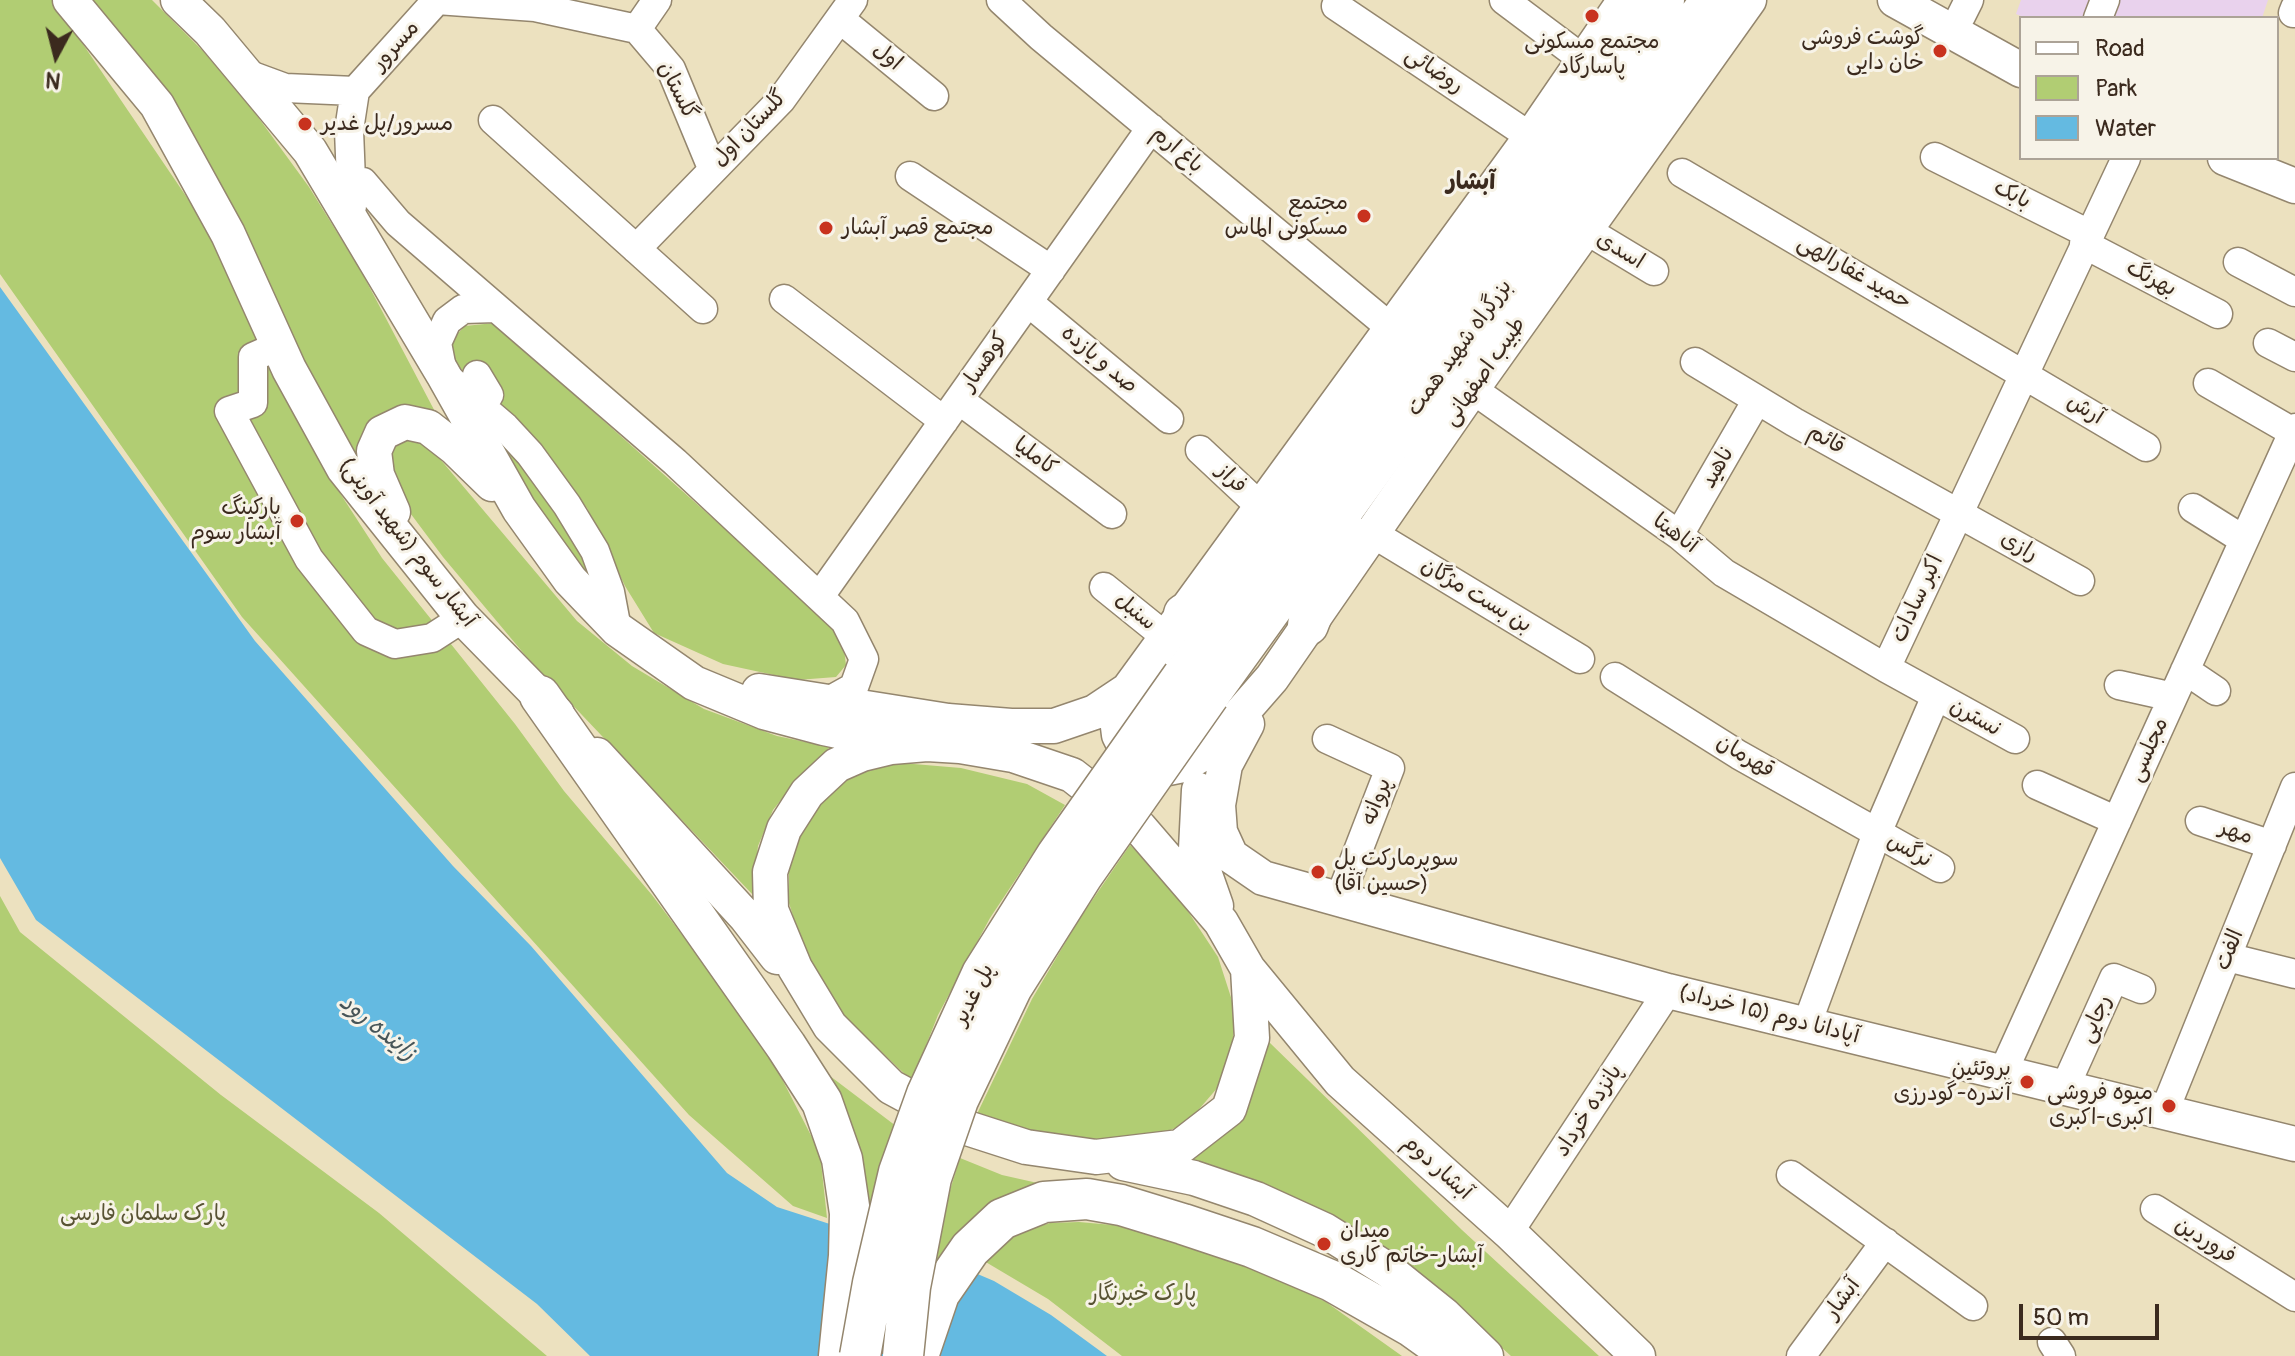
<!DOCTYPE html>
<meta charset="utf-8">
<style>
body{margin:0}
#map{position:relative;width:2295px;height:1356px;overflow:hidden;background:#ece1bf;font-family:Pangolin,sans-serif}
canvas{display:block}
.legend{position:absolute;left:2019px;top:16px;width:260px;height:144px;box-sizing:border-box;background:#f7f3e8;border:2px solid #aca397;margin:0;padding:10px 14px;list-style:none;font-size:24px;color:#3b2a1e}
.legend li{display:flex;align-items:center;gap:16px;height:40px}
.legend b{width:40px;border:2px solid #aca397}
.north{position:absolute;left:16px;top:16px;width:80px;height:80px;-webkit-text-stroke:6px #f7f3e8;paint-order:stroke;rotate:187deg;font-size:22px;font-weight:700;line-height:32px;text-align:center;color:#3b2a1e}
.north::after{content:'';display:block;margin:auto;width:28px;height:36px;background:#3b2a1e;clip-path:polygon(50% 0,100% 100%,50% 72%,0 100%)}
.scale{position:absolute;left:2019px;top:1304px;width:140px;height:36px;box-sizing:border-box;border:4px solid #3b2a1e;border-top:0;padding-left:10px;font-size:24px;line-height:28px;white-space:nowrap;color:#3b2a1e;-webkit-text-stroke:6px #f7f3e8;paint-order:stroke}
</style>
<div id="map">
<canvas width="2295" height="1356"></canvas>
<ul class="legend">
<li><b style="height:10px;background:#fff"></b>Road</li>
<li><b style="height:22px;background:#b1cd73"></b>Park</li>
<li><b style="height:22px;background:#64bae1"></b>Water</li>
</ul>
<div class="north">N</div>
<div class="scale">50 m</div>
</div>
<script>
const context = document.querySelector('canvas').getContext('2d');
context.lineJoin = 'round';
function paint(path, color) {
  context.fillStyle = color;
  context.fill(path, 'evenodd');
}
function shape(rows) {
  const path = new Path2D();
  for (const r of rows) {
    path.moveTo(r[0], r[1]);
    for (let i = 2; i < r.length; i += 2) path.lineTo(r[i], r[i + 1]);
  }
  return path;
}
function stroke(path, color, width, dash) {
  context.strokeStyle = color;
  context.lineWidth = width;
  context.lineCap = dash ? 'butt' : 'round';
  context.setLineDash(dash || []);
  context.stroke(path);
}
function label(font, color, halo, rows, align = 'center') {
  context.font = font + ' Pangolin,"Playpen Sans Arabic",sans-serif';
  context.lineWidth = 6;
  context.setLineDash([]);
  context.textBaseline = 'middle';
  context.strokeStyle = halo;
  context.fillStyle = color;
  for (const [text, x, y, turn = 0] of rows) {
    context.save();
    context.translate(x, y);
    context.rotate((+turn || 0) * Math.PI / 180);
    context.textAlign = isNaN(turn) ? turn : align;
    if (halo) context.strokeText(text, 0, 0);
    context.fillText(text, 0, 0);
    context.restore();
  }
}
paint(shape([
 [2021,0,2091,0,2085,18,2026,18,2016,14],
 [2114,0,2268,0,2262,18,2109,18]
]), '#e9d2ed');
paint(shape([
 [0,0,53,0,211,233,241,304,325,470,382,558,515,724,564,791,652,895,763,1042,820,1153,827,1218,793,1206,689,1115,242,617,0,274],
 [91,0,152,0,203,51,255,113,309,187,361,271,441,423,363,444,356,461],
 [494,323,828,621,844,649,846,665,836,677,797,680,723,664,654,633,625,586,587,508,535,440,456,364,451,340,465,326],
 [489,432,535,473,585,554,586,574,574,568],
 [401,436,424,440,577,621,632,666,704,709,777,736,830,747,796,781,773,810,758,846,753,895,525,655,443,557,390,486,385,453],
 [890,762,961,768,1027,784,1065,805,990,918,938,1015,912,1081,840,1012,804,951,789,903,789,863,798,835,810,813,852,774],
 [1130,845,1170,884,1218,957,1237,1016,1225,1079,1188,1122,1140,1144,1074,1145,977,1114,1032,999,1078,921],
 [0,896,20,932,221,1095,379,1213,547,1356,0,1356],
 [1269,1042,1462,1230,1599,1356,1511,1356,1457,1307,1192,1161,1222,1133,1247,1100],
 [826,1073,896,1126,872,1232],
 [960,1158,1002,1175,1051,1186,1003,1197,961,1230,933,1272,946,1203],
 [1079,1222,1124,1226,1236,1258,1326,1302,1402,1356,1122,1356,1048,1299,984,1261,1002,1242,1023,1232,1050,1223]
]), '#b1cd73');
paint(shape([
 [0,287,255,641,453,866,531,946,727,1173,777,1207,954,1264,994,1281,1051,1315,1107,1356,590,1356,537,1304,36,920,0,858]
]), '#64bae1');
const minor = shape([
 [437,0,535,7,637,29,671,69,712,168],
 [1001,0,1041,37,1391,328],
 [1504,0,1584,60],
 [1336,6,1531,137],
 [2293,13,2295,8],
 [1961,16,1969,0],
 [2098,18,2105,0],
 [840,19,934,96],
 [637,29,657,0],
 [247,74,285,88,355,91],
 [355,91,437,0],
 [493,120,703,309],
 [1935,157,2089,234],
 [1682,173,2146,447],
 [910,176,1051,270],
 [363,182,398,223,675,462,845,621,864,659,854,687,827,702],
 [352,206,349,130,355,91],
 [1586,230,1654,271],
 [2084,244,2218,314],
 [636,249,781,100,853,0],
 [2238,262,2295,292],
 [784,299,944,421],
 [1028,302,1169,419],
 [496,308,463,309,447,321,437,343,443,374,505,427,530,454,567,505,595,551,610,592,617,629],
 [2268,343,2295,357],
 [278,346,253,357,253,403,229,411,309,559,366,631,395,644,432,638,463,618],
 [1695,362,1794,422,2080,581],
 [477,375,489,395,481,406],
 [2208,383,2293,432],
 [1472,389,1679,535,1724,573,1886,668],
 [959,400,1112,514],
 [1200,450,1262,508],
 [2193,508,2244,540],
 [1372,533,1580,659],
 [1679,535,1757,400],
 [1104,587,1166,637],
 [820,596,1151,128],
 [2185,670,2216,691],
 [1615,677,1739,755,1940,868],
 [2119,685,2173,697],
 [1327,739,1390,768,1339,900],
 [2015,739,1886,668,2126,158],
 [2037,785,2117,821],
 [2200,821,2272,845],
 [2227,957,2295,974],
 [1807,1024,1877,833,1936,696],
 [2003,1072,2295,428],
 [2065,1087,2114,978,2141,989],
 [2164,1112,2295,787],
 [1791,1175,1973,1306],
 [2155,1209,2295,1297],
 [1509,1232,1668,991],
 [2052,1342,2061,1356],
 [1801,1356,1885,1242]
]);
const major = shape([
 [70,0,157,105,228,234,289,369,344,469,463,618,557,714],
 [178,0,210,31,310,151,443,374,519,509,570,580,617,629,694,683,764,712,824,728,895,743],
 [1625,0,1531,137,1128,690,1120,704,1117,719,1119,735,1126,749,1137,760,1152,767,1168,768,1183,765,1197,757,1217,741,1272,678,1472,389,1749,0],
 [1895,0,2021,70],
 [2225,158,2295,186],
 [393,512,377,475,374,451,382,433,405,422,428,427,455,448,492,484],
 [759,691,948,721,1011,726,1054,726,1095,712,1128,690],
 [1247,724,1225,765,1218,805,1220,832,1231,856,1263,878,1668,991,2295,1144],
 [927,744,960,746,1013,755,1072,775,1140,828,1221,922,1248,969,1252,1038,1229,1109,1180,1147,1096,1157,1026,1147,967,1128,891,1087,830,1026,795,968,771,910,770,872,784,829,807,793,837,765,862,754,891,747,927,744],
 [597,755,746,917,777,957],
 [1199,790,1196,849,1216,906],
 [1248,969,1340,1081,1509,1232,1638,1356],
 [1123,1163,1194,1178,1256,1199,1324,1230,1388,1270,1444,1315,1486,1356]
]);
const highway = shape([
 [1184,614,1195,612,1206,603,1230,571],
 [1308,625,1323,586,1353,537],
 [1183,676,1664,0],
 [1209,695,1711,0],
 [540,696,786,1046,822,1102,842,1159,850,1213,849,1256,839,1356],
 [918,1356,939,1294,970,1249,1002,1219,1044,1202,1087,1199,1121,1205,1183,1224,1252,1247,1332,1281,1411,1326,1453,1356]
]);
stroke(minor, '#94866e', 31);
stroke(major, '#94866e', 37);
stroke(highway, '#94866e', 43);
stroke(minor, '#fff', 28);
stroke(major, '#fff', 34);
stroke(highway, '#fff', 40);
const highwayBridge = shape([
 [860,1356,873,1283,899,1172,927,1094,982,974,1057,855,1183,676],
 [903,1356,910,1287,931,1178,958,1100,1012,987,1082,876,1209,695]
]);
stroke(highwayBridge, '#94866e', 43, []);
stroke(highwayBridge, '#fff', 40);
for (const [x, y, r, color] of [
 [1592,16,8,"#c8321e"],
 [1940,51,8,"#c8321e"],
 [305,124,8,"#c8321e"],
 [1364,216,8,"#c8321e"],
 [826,228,8,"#c8321e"],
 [297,521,8,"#c8321e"],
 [1318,872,8,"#c8321e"],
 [2027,1082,8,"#c8321e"],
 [2169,1106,8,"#c8321e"],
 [1324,1244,8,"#c8321e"]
]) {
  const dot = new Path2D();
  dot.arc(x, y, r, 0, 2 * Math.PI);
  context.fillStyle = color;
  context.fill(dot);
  stroke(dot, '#f7f3e8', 3);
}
label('22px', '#3b2a1e', '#f7f3e8', [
 ["گوشت فروشی",1924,38],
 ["خان دایی",1924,63],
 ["مجتمع مسکونی",1592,42,"center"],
 ["پاسارگاد",1592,67,"center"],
 ["مسرور/پل غدیر",321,124,"left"],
 ["مجتمع",1348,203],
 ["مسکونی الماس",1348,228],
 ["مجتمع قصر آبشار",842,228,"left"],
 ["پارکینگ",281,508],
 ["آبشار سوم",281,533],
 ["سوپرمارکت پل",1334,859,"left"],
 ["(حسین آقا)",1334,884,"left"],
 ["پروتئین",2011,1069],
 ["آندره-گودرزی",2011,1094],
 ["میوه فروشی",2153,1093],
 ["اکبری-اکبری",2153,1118],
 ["میدان",1340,1231,"left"],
 ["آبشار-خاتم کاری",1340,1256,"left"]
], 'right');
label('22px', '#3b2a1e', '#f7f3e8', [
 ["مسرور",396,46,-48],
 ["اول",887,57,40],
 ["روضائی",1434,71,34],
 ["گلستان",677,91,63],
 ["گلستان اول",750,129,-46],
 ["باغ ارم",1177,150,40],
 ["بابک",2012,195,27],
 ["اسدی",1620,251,31],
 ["حمید غفارالهی",1854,273,30],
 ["بهرنگ",2151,279,28],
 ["بزرگراه شهید همت",1460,348,-54],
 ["صد و یازده",1099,360,40],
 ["کوهسار",985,362,-55],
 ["طبیب اصفهانی",1485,372,-55],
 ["آرش",2085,410,31],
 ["قائم",1826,440,29],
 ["کاملیا",1035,457,37],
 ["ناهید",1718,468,-60],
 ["فراز",1231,479,44],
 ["آناهیتا",1675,534,37],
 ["آبشار سوم (شهید آوینی)",407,543,52],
 ["رازی",2019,547,30],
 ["بن بست مژگان",1476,596,31],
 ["اکبر سادات",1918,599,-65],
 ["سنبل",1135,612,39],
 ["نسترن",1975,718,29],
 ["مجلسی",2149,750,-66],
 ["قهرمان",1745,757,31],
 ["پروانه",1377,802,-69],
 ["مهر",2236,833,19],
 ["نرگس",1909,851,29],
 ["الفت",2230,950,-68],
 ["پل غدیر",974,995,-63],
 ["آپادانا دوم (۱۵ خرداد)",1769,1015,14],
 ["رجایی",2096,1019,-66],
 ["پانزده خرداد",1589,1111,-57],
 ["آبشار دوم",1437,1168,42],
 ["فروردین",2205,1241,32],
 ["آبشار",1843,1299,-54]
]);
label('22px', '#585333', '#f7f3e8', [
 ["پارک سلمان فارسی",143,1214],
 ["پارک خبرنگار",1143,1294]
]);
label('bold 24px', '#3b2a1e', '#f7f3e8', [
 ["آبشار",1471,183]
]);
label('italic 24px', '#475558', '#f7f3e8', [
 ["زاینده رود",377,1028,39]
]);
</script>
